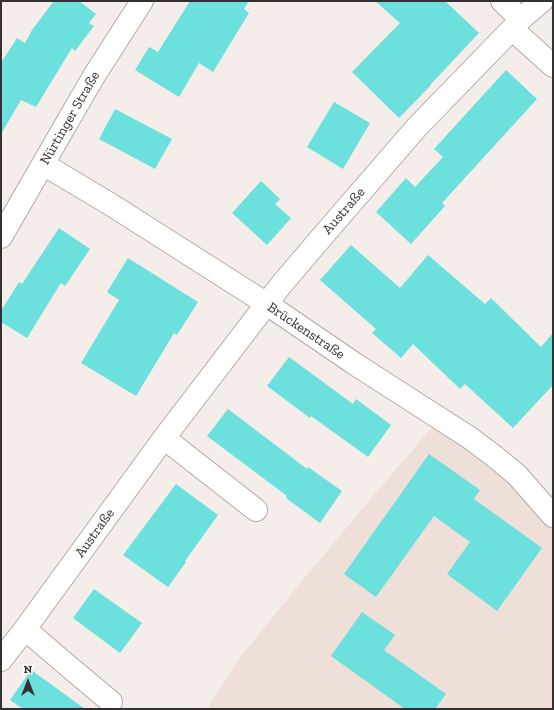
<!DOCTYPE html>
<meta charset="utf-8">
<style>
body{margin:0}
#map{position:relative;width:554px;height:710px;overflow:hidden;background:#f4edea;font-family:"Zilla Slab",serif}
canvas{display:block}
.frame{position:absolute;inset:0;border:2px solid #33302f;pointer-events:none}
.north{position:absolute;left:8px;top:662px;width:40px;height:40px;-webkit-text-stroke:3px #fefcfa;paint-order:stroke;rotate:0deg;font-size:11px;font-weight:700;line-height:16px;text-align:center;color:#33302f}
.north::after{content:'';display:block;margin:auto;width:14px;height:18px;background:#33302f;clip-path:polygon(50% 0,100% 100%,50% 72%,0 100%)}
</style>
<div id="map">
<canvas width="554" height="710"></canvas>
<div class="frame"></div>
<div class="north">N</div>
</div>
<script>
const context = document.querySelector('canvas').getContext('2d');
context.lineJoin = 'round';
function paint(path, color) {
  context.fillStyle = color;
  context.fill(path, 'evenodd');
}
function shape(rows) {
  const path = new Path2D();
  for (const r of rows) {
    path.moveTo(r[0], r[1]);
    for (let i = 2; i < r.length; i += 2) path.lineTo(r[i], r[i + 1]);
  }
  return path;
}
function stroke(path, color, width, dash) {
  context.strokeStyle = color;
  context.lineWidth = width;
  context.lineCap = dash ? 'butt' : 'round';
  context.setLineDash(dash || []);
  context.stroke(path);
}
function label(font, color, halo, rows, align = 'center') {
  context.font = font + ' "Zilla Slab",serif';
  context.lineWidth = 3;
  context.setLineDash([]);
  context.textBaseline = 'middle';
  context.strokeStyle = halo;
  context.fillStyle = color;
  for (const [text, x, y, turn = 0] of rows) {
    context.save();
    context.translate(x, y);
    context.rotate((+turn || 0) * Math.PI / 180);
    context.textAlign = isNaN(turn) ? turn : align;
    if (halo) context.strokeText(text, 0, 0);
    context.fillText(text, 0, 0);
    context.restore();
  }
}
paint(shape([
 [440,418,553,516,553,709,207,709,238,660,306,576,380,488]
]), '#eee0d9');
paint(shape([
 [54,1,79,1,96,14,89,23,94,26,75,51,72,48,36,107,21,100,1,134,1,63,17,38,25,43,32,30],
 [190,1,249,1,244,9,249,13,213,72,199,63,179,97,135,70,149,47,158,52],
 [375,1,445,1,479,33,430,85,431,85,399,118,352,72,400,23],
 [506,70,537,99,442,203,445,206,411,244,376,212,406,178,415,187,443,157,434,149],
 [334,102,370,123,343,169,307,147],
 [115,109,172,139,155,169,99,139],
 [261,181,280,199,275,204,291,218,267,245,232,213],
 [59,228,90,249,65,286,61,283,27,338,1,322,1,311,19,282,22,284],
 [351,245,400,288,428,255,485,304,491,298,541,347,553,333,553,385,513,428,465,384,460,389,413,344,401,358,372,333,376,329,320,280],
 [128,258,198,302,177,335,174,333,136,396,81,363,119,300,107,292],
 [289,357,353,404,356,399,391,425,368,457,311,416,310,418,267,386],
 [228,409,307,469,308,467,342,491,320,523,286,498,287,496,207,436],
 [429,454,480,490,474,499,542,548,497,611,447,574,470,542,434,516,376,597,344,574],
 [176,484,218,515,185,561,186,562,168,587,123,555],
 [94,589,142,623,120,653,73,618],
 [362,612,395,635,384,650,446,694,435,709,405,709,331,656],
 [31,670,48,682,85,709,23,709,10,700]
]), '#6be0dd');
const minor = shape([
 [502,1,521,19],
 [512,29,553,66],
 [43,164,110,204,267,304,355,364,470,438,494,456,517,475,553,516],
 [1,237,69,119,94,76,142,1],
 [164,438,256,510],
 [25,629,67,665,111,702],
 [1,660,25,629,164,438,281,285,327,231,417,127,512,29,521,19,542,1]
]);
stroke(minor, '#b1aaa7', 24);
stroke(minor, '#fff', 22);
label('14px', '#33302f', '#fefcfa', [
 ["Nürtinger Straße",70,118,-60],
 ["Austraße",344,211,-49],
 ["Brückenstraße",306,331,34],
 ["Austraße",95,533,-54]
]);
</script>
